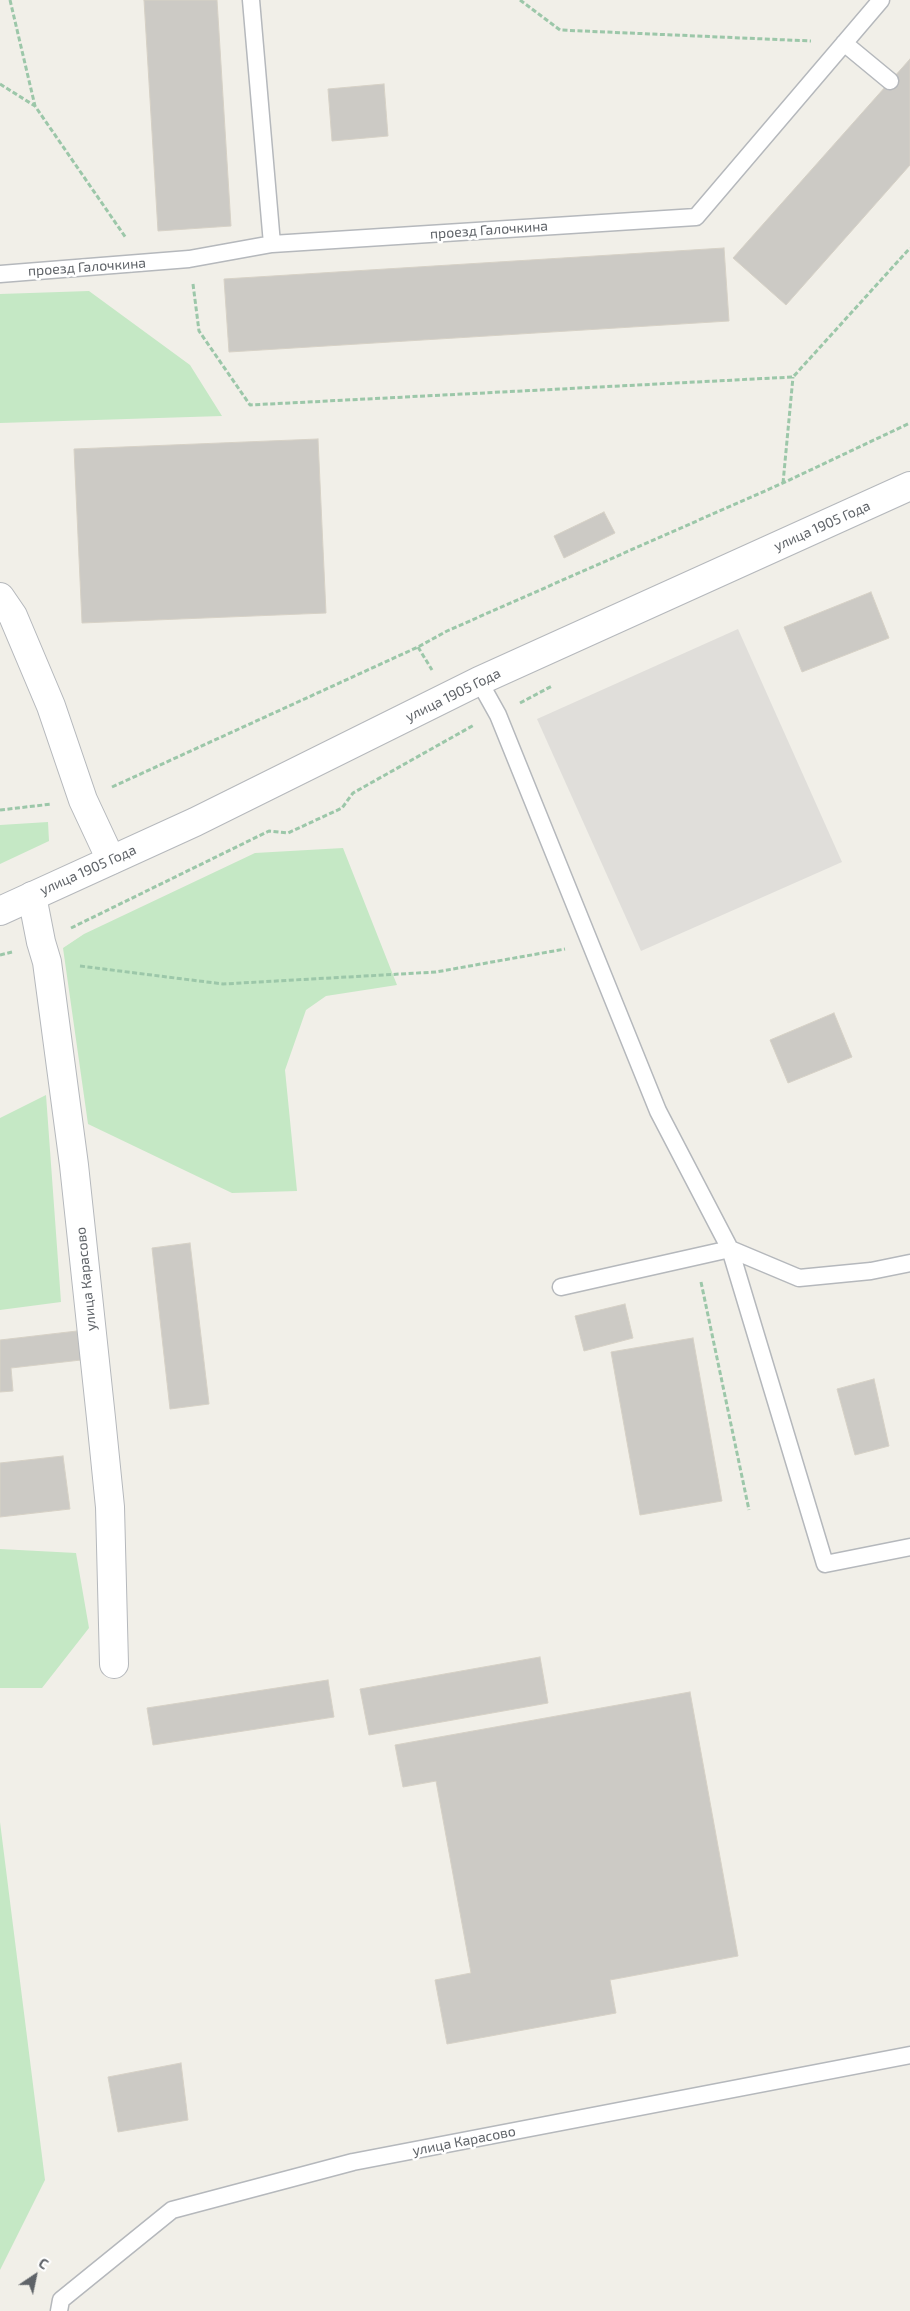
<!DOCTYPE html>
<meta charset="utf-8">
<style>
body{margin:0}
#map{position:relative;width:910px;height:2311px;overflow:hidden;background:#f1efe8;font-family:"Exo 2",sans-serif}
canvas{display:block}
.north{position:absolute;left:10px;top:2251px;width:50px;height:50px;-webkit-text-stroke:4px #fff;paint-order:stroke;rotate:34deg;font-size:14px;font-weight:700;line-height:20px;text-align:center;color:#5f6368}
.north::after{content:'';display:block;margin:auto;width:18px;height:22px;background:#5f6368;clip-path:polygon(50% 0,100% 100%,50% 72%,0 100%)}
</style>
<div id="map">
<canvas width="910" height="2311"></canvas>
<div class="north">С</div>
</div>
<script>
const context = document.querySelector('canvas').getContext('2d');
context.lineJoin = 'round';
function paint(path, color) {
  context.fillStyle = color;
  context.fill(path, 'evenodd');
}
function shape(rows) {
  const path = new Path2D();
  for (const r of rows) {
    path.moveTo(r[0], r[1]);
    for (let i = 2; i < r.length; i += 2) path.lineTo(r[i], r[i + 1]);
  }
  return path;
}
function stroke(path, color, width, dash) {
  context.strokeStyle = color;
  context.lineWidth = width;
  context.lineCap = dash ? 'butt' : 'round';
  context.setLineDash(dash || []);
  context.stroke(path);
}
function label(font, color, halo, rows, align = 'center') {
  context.font = font + ' "Exo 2",sans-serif';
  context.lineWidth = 5;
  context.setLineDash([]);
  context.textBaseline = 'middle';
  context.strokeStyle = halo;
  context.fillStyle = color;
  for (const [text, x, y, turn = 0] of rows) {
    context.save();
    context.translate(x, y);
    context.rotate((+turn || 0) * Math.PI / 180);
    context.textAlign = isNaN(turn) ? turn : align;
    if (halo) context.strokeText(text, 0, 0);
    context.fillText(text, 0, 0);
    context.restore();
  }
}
paint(shape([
 [738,629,842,862,641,951,537,719]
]), '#e0deda');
paint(shape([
 [89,291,190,365,222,416,0,423,0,294],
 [48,822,49,841,0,864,0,825],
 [343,848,397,985,326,996,306,1010,285,1070,297,1191,232,1193,88,1124,63,948,84,934,255,853],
 [46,1095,61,1302,0,1310,0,1118],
 [0,1549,76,1553,89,1628,42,1688,0,1688],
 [0,1822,45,2180,0,2270]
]), '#c5e8c5');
const building = shape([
 [144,0,217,0,231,226,158,231,144,0],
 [910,59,910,165,786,305,733,258,910,59],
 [384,84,388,136,332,141,328,89,384,84],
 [724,248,729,321,229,352,224,279,724,248],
 [318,439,326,613,82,623,74,449,318,439],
 [604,512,615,533,564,558,554,536,604,512],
 [871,592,889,638,802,672,784,627,871,592],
 [834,1013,852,1057,788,1083,770,1040,834,1013],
 [190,1243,209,1404,170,1409,152,1248,190,1243],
 [625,1304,633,1338,584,1351,575,1316,625,1304],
 [77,1331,81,1360,11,1368,13,1391,0,1392,0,1340,77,1331],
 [693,1338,722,1501,640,1515,611,1352,693,1338],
 [874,1379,889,1446,855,1455,837,1389,874,1379],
 [63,1456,70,1509,0,1517,0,1463,63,1456],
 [540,1657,548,1703,369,1735,360,1689,540,1657],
 [328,1680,334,1717,153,1745,147,1708,328,1680],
 [690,1692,738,1956,610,1980,616,2013,447,2044,435,1980,471,1973,436,1781,403,1787,395,1745,690,1692],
 [181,2063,188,2120,118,2132,108,2077,181,2063]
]);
paint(building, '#cccac5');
stroke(building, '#d6d1c6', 1);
const service = shape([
 [251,0,272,244],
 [844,43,890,81],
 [0,274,189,259,272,244,696,217,881,0],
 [479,681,498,715,658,1111,730,1249,825,1564,910,1547],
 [561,1287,730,1249,799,1278,871,1271,910,1263],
 [59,2311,61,2300,172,2210,353,2162,910,2055]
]);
const minor = shape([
 [0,597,13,616,51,706,83,800,111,860],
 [32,896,41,942,47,962,74,1165,101,1418,110,1507,114,1664]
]);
const tertiary = shape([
 [0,911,195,822,479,681,910,486]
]);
stroke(service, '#b5b8bc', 19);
stroke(minor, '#b5b8bc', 30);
stroke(tertiary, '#b5b8bc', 30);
stroke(shape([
 [10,0,35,106],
 [520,0,560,30,811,41],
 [0,84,35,106,126,238],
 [193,284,199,331,250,405,793,377,910,248],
 [783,483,793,377],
 [418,647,432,670],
 [520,703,552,686],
 [112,787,418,647,447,631,783,483,910,423],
 [0,810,52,804],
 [71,928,269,831,288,833,342,808,353,793,474,725],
 [0,955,12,952],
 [80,966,223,984,436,972,565,949],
 [701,1282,749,1510]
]), '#9cc7a9', 3, [5, 2.5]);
stroke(service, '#fff', 16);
stroke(minor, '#fff', 28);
stroke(tertiary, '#fff', 28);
label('14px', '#5f6368', '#fff', [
 ["проезд Галочкина",489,230,-4],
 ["проезд Галочкина",87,267,-4],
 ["улица 1905 Года",822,526,-24],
 ["улица 1905 Года",453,695,-26],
 ["улица 1905 Года",88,870,-24],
 ["улица Карасово",86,1279,-96],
 ["улица Карасово",464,2141,-11]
]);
</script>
